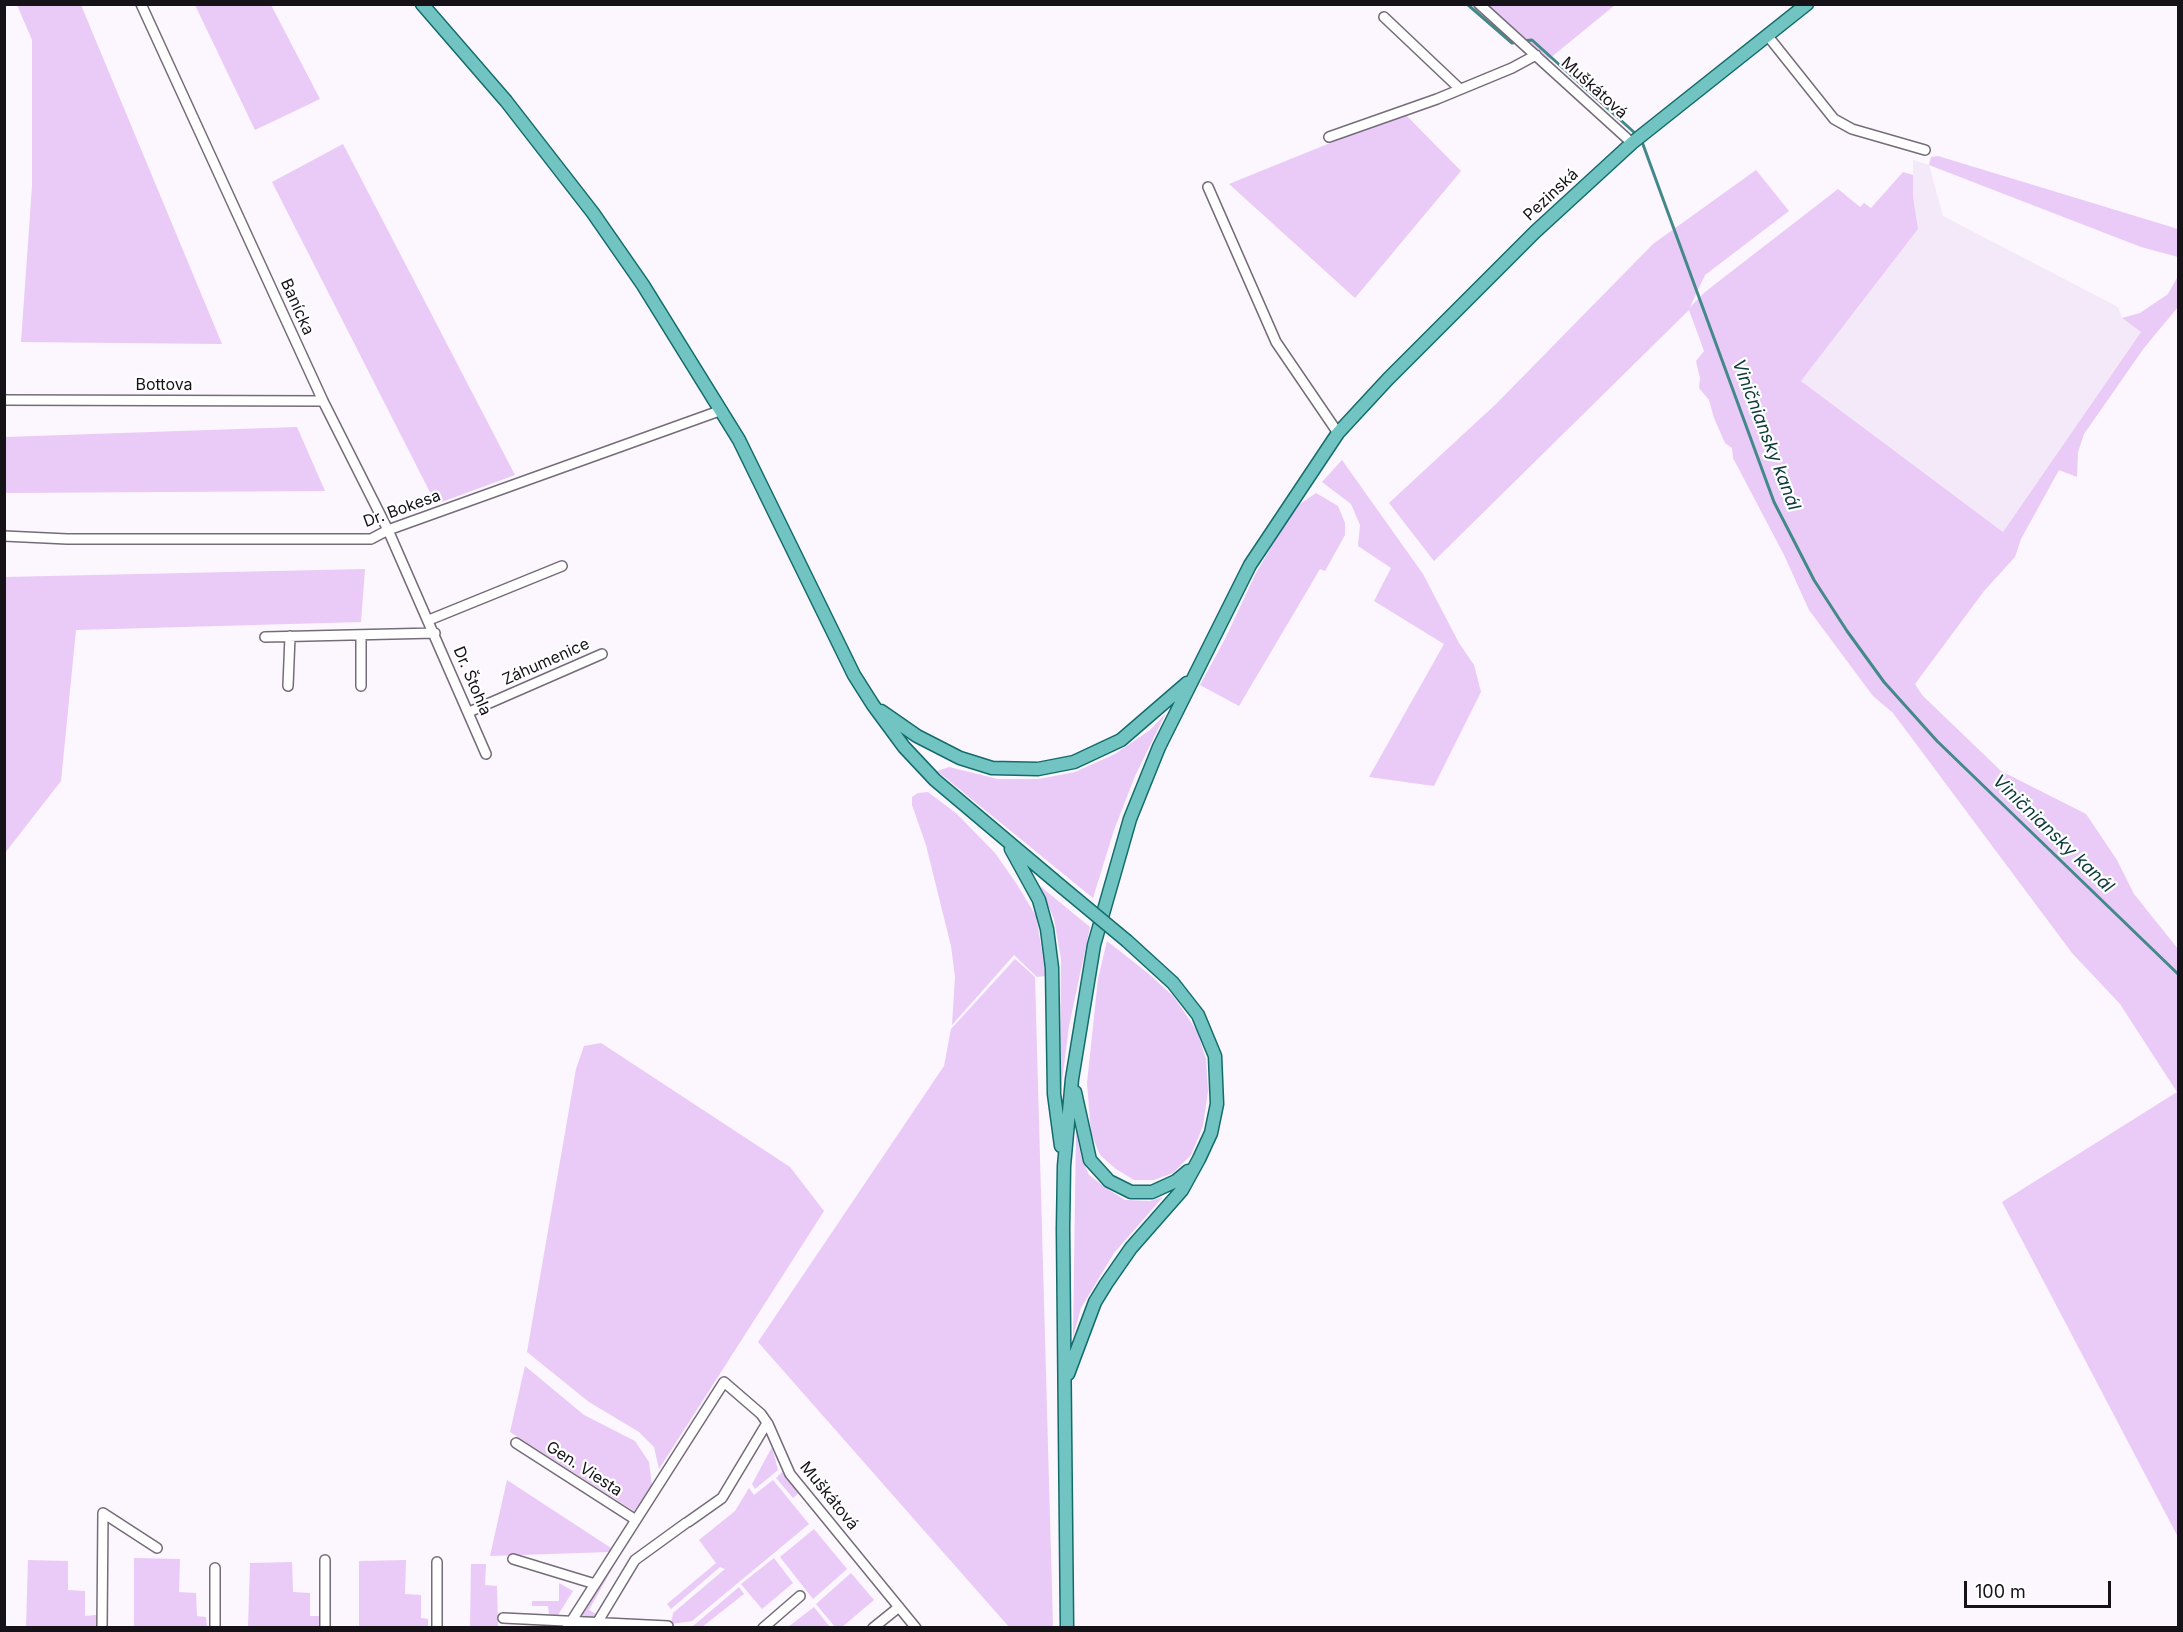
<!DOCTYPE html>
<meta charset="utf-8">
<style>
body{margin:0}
#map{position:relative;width:2183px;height:1632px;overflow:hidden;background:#fcf6ff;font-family:Inter,sans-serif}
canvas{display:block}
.frame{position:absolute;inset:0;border:6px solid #161318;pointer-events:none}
.scale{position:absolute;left:1964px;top:1581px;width:147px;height:27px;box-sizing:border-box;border:3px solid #161318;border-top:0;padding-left:8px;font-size:18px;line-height:21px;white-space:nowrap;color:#161318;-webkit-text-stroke:4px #fff;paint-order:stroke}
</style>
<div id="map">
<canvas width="2183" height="1632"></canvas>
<div class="frame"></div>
<div class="scale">100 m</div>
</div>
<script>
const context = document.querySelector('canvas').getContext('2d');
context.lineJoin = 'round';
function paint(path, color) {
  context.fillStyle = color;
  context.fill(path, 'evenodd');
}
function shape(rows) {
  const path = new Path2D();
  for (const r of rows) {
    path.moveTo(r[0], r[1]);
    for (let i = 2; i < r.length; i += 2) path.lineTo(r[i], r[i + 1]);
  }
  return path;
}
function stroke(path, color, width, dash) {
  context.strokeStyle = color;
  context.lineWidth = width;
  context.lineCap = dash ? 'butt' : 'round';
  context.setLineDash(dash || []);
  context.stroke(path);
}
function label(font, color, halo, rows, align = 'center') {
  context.font = font + ' Inter,sans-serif';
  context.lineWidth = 4.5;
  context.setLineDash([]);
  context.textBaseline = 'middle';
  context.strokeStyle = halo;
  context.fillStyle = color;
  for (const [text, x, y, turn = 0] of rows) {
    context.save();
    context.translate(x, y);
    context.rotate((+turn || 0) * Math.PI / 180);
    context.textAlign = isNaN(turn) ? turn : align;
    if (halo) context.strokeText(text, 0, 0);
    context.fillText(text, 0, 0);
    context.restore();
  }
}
paint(shape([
 [1913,160,1929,165,1943,216,2118,307,2122,318,2141,332,2003,532,1801,381,1918,229,1913,197]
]), '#f3e9f8');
paint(shape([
 [17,5,81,5,222,344,21,342,32,186,32,40],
 [195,5,271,5,320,99,255,130],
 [1488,5,1615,5,1549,59],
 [1404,113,1461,171,1355,298,1229,184],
 [343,144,515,475,436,504,272,182],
 [1938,156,2178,229,2178,257,2141,247,1929,165,1931,157],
 [1756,170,1789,211,1705,275,1690,307,1705,292,1838,189,1860,207,1864,203,1871,208,1903,172,1913,175,1913,197,1918,229,1801,381,2003,532,2141,332,2122,318,2140,313,2168,294,2178,276,2178,307,2144,348,2084,434,2078,452,2077,477,2059,470,2021,539,2015,557,1984,591,1915,684,1922,695,2001,771,2086,814,2117,860,2134,894,2178,949,2178,1537,2002,1202,2177,1092,2120,1004,2072,953,1893,713,1873,696,1809,610,1784,555,1733,458,1732,448,1725,443,1714,418,1709,400,1699,388,1700,378,1696,361,1704,351,1689,310,1434,561,1389,503,1496,404,1653,244],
 [297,427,325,491,5,493,5,437],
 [1342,460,1423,574,1459,643,1474,665,1481,692,1434,786,1369,777,1444,644,1374,601,1391,568,1358,546,1360,525,1351,504,1322,482],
 [1316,493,1338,506,1345,523,1345,535,1325,571,1320,569,1239,706,1200,685,1225,639,1256,573,1294,508],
 [365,569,361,622,76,630,61,781,5,853,5,577],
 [1166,713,1135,776,1114,830,1093,898,937,771,949,767,998,779,1039,779,1075,772,1115,754,1150,730],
 [928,792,957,814,995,853,1016,883,1036,916,1046,976,1037,977,1014,955,952,1025,955,977,951,946,926,845,912,805,912,797,918,793],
 [1040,886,1090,927,1069,1026,1060,1097,1061,959,1054,919],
 [1107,941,1149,974,1174,997,1197,1031,1206,1059,1208,1091,1203,1126,1191,1155,1173,1173,1154,1180,1134,1180,1116,1169,1100,1155,1091,1133,1087,1083,1098,979],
 [1015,959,1035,977,1053,1627,1009,1627,758,1342,944,1066,951,1029],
 [601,1043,790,1167,824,1211,659,1469,654,1447,639,1432,589,1402,527,1352,576,1069,584,1046],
 [1076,1131,1081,1156,1089,1175,1109,1190,1125,1200,1150,1201,1163,1197,1114,1253,1081,1308,1073,1337],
 [525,1366,584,1415,635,1441,649,1462,652,1486,634,1511,510,1432],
 [772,1447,778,1470,755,1489,752,1484],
 [782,1472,800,1492,793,1498,776,1478],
 [507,1480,611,1548,609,1552,490,1556],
 [773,1480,809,1524,692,1621,671,1624,673,1613,725,1569,720,1567,671,1609,667,1604,716,1563,699,1540,735,1511,749,1488,754,1495],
 [814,1529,847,1569,813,1599,780,1557],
 [625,1546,589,1610,599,1616,597,1620,575,1619],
 [134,1558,180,1559,179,1592,196,1593,197,1616,206,1617,207,1627,134,1627],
 [774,1558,793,1583,762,1609,741,1584],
 [28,1560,68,1561,68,1590,85,1591,85,1616,96,1615,96,1627,26,1627],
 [406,1560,405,1594,421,1595,421,1618,428,1619,428,1627,359,1627,359,1561],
 [292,1562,293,1592,310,1593,310,1616,319,1616,319,1627,248,1627,250,1563],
 [471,1564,486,1564,485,1585,497,1586,498,1627,470,1627],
 [851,1573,874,1600,842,1627,835,1627,816,1604],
 [559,1583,573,1591,558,1615,549,1614,548,1606,532,1606,532,1601,559,1601],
 [739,1587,744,1594,702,1627,674,1627,693,1626],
 [814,1607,830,1627,788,1627]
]), '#eacaf7');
stroke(shape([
 [1467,4,1512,43,1517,42],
 [1523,41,1532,40,1636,134],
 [1641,139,1774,502,1814,580,1847,631,1884,682,1937,741,2178,974]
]), '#448989', 3);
const minor = shape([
 [141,4,323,401,388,530,486,754],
 [1479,4,1632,143],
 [1384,17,1460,89],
 [1767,35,1834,119,1852,129,1925,150],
 [1329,137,1437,99,1512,68,1536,55],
 [1208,187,1276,342,1338,433],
 [4,400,323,401],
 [4,536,67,539,371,539,388,530,722,410],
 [429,620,562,566],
 [361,635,361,686],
 [265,637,435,633],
 [288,686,290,636],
 [469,712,602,654],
 [516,1443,636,1520],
 [688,1522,722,1498,767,1423],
 [513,1559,595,1584],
 [325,1560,325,1628],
 [503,1618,668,1626],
 [597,1623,635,1560,686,1523],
 [102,1628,103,1513,157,1548],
 [215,1628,215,1568],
 [437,1628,437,1562],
 [567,1628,724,1382,761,1414,768,1424,790,1474,916,1628],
 [763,1628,800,1596],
 [873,1628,899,1607]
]);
const major = shape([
 [422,4,506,101,593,213,643,285,739,440,854,675,873,705,904,747,935,780,1062,887],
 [881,711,917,736,960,758,992,768,1038,769,1074,762,1121,740,1187,683],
 [1011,849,1039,900,1047,929,1052,968,1054,1094,1061,1146],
 [1075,1092,1090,1160,1109,1181,1131,1192,1152,1192,1176,1181,1188,1171],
 [1068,1374,1095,1302,1106,1284,1131,1248,1182,1190,1199,1159,1211,1133,1217,1104,1215,1056,1198,1015,1173,983,1127,941],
 [1067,1628,1063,1229,1064,1166,1072,1079,1094,945,1130,819,1159,747,1250,565,1338,433,1388,379,1535,232,1632,143,1807,4]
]);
stroke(minor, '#746c78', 12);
stroke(major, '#136c6c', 15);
stroke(minor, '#fff', 9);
stroke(major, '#71c4c2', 12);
const majorBridge = shape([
 [1062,887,1127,941]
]);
stroke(majorBridge, '#136c6c', 15, []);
stroke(majorBridge, '#71c4c2', 12);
label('16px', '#161318', '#fff', [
 ["Muškátová",1594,88,42],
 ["Pezinská",1551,195,-43],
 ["Banícka",297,307,66],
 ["Bottova",164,385],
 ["Dr. Bokesa",402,509,-20],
 ["Záhumenice",546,662,-24],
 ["Dr. Štohla",472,681,67],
 ["Gen. Viesta",584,1469,33],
 ["Muškátová",829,1496,51]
]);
label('italic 18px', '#0a3b3a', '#fff', [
 ["Viničniansky kanál",1766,435,69],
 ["Viničniansky kanál",2053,834,44]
]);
</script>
